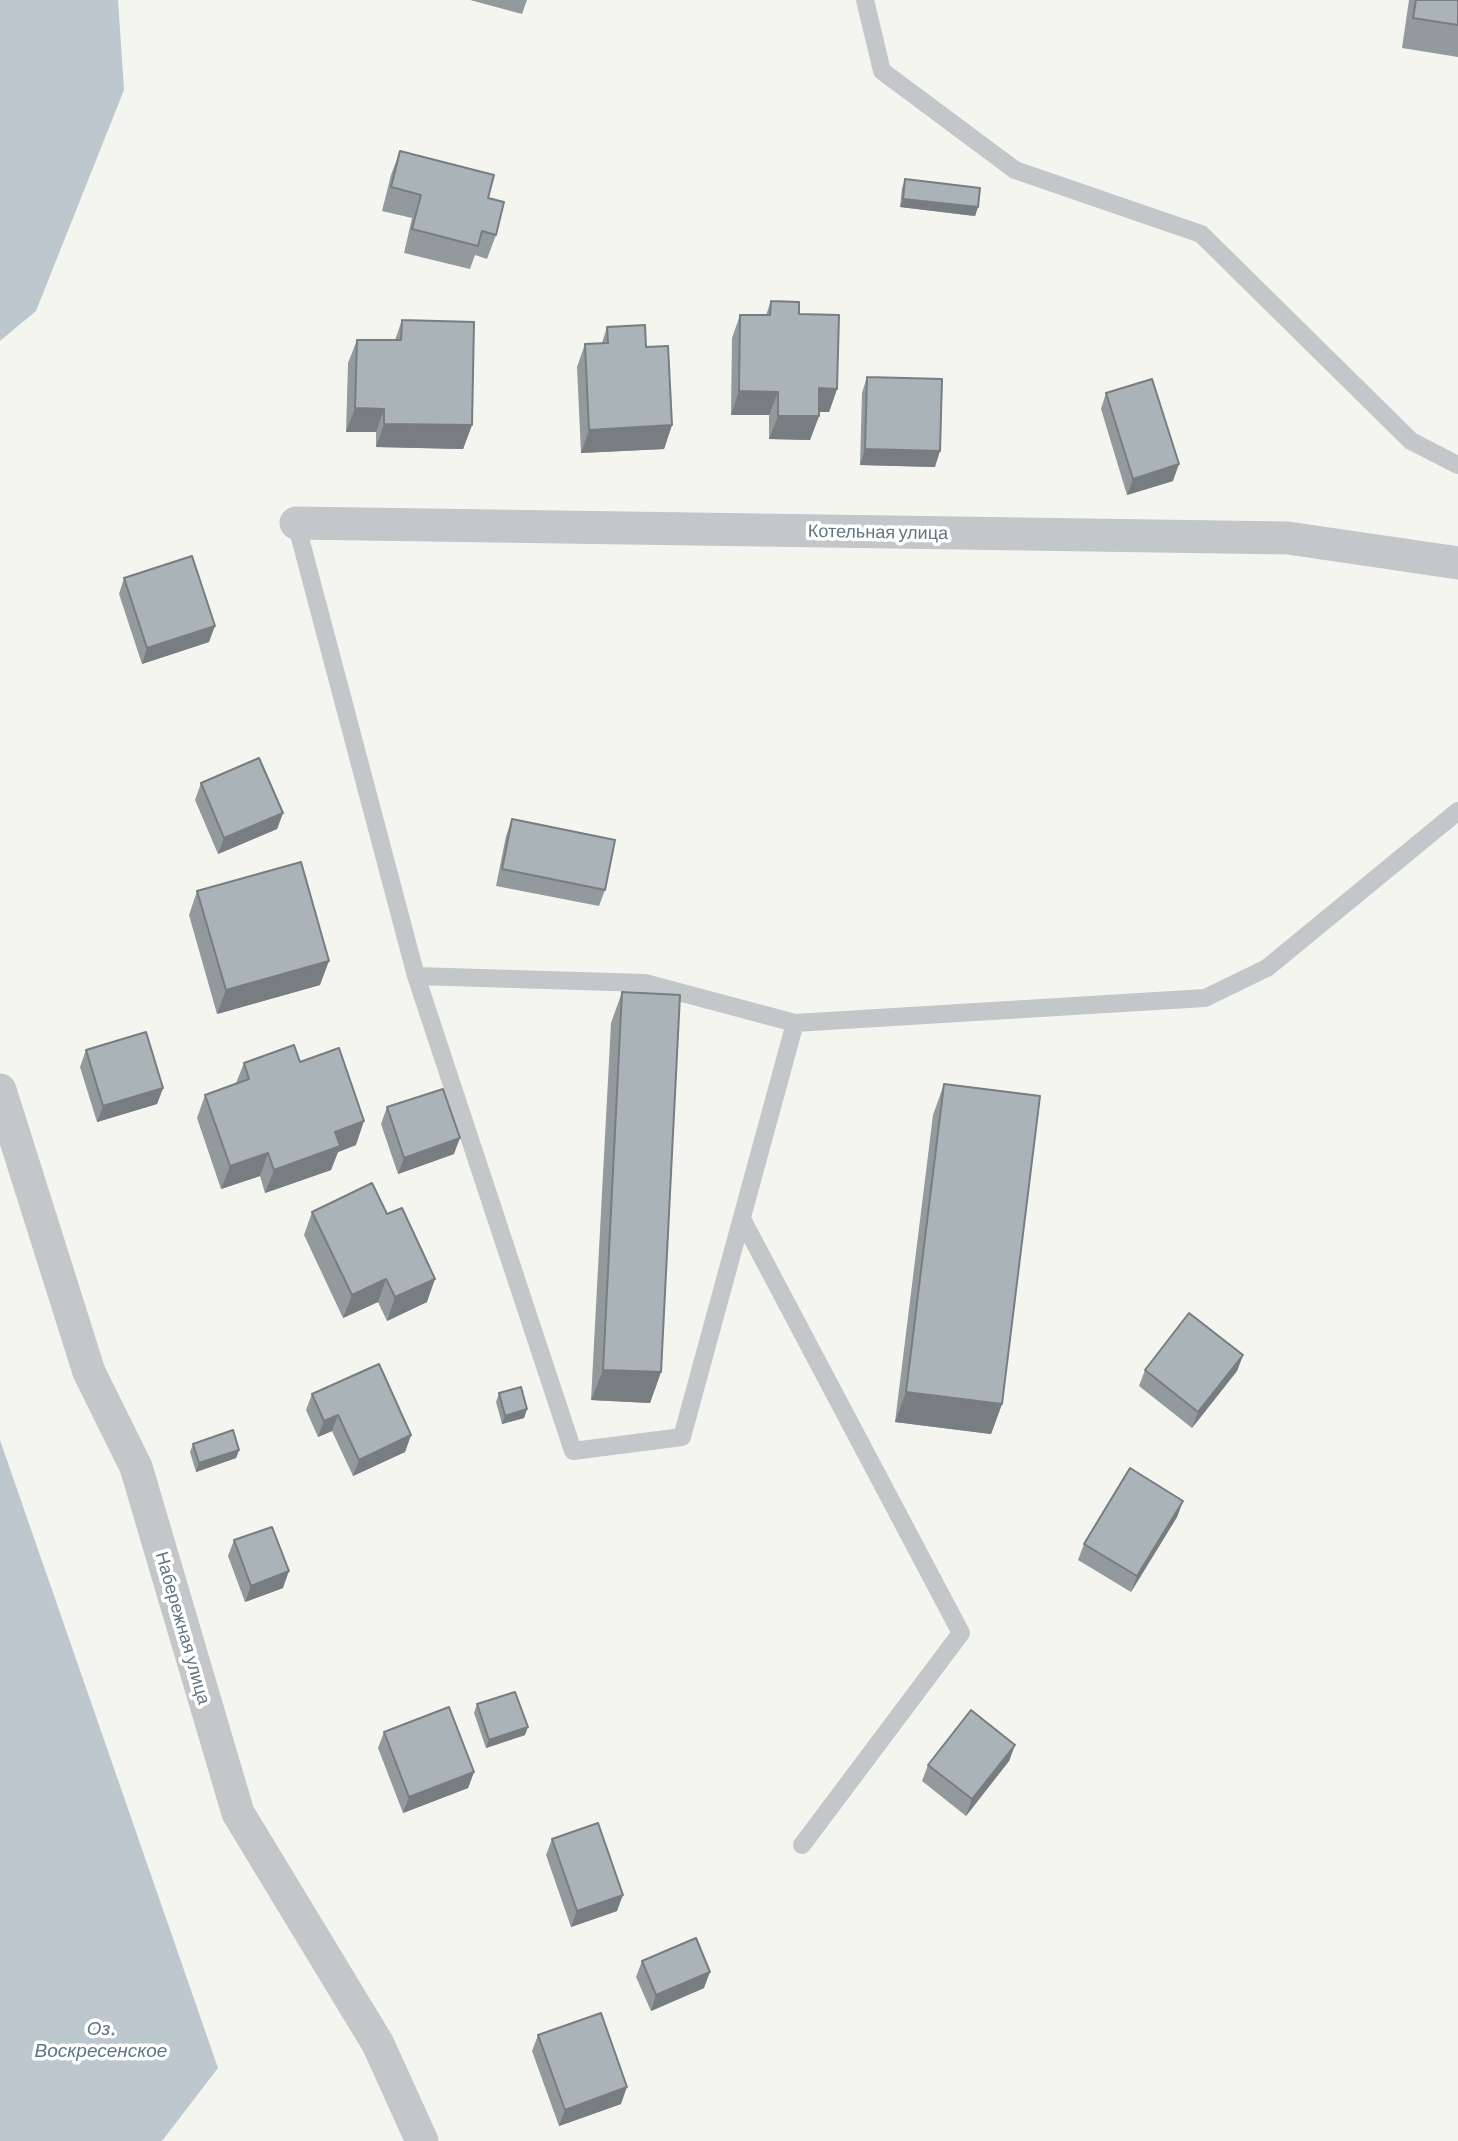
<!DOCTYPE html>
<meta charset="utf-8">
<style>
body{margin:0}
canvas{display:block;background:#f5f5f0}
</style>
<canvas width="1458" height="2141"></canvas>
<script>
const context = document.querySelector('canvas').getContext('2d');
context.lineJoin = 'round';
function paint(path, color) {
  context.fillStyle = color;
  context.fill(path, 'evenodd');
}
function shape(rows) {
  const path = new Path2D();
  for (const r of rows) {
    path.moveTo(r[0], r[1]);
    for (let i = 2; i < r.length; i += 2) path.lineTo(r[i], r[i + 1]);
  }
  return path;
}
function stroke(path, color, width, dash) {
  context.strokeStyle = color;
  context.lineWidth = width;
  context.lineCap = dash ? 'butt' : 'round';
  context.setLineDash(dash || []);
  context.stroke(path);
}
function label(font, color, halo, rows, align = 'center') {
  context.font = font + ' Barlow,sans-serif';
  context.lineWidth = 7;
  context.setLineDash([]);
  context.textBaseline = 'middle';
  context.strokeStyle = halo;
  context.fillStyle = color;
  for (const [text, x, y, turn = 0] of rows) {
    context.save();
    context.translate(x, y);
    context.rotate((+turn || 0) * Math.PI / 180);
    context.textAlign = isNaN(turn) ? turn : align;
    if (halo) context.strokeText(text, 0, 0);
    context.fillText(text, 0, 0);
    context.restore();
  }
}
paint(shape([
 [0,0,118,0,124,90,36,311,0,341],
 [0,1440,218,2068,162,2141,0,2141]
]), '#bcc8cd');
stroke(shape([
 [865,0,882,71,1015,170,1201,234,1411,441,1458,465],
 [296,523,416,976,645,983,795,1023,1205,998,1267,968,1458,811],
 [416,976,573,1451,682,1437,795,1023],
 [742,1219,961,1633,802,1845]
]), '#c3c7ca', 18);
stroke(shape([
 [296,523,1288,538,1458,563],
 [0,1090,89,1372,136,1467,238,1813,378,2044,422,2141]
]), '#c3c7ca', 33);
paint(shape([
 [470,0,527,0,522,14],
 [1409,0,1458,0,1458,57,1402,48],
 [400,151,488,198,496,235,487,259,475,255,470,269,404,253,412,218,382,211,391,175],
 [905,179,978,207,975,216,900,207,902,188],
 [771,301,799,314,837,389,829,412,819,412,819,416,810,440,769,439,769,415,731,415,732,338,740,315,766,315],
 [402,320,472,425,463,449,376,447,376,432,346,432,348,363,357,340,395,340],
 [607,327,646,347,672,425,664,449,581,453,577,367,585,344,602,343],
 [867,377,935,467,860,465,862,393],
 [1106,393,1173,481,1127,495,1101,409],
 [124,578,209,642,142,664,119,594],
 [201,783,283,813,277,829,218,854,195,800],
 [512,819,605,890,599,906,496,886,506,836],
 [197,891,320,985,217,1014,189,915],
 [622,992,661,1372,650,1403,591,1400,611,1023],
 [86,1050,163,1088,157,1104,97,1122,80,1067],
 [300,1062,356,1145,338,1152,331,1170,265,1193,260,1176,221,1189,197,1118,205,1095,236,1083,244,1063],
 [944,1084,1002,1404,991,1434,895,1422,933,1115],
 [387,1107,454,1154,398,1174,381,1124],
 [312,1212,427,1302,387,1321,378,1302,343,1318,304,1235],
 [1243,1355,1237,1371,1192,1428,1139,1386,1145,1370],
 [499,1393,527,1409,524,1418,502,1424,496,1402],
 [312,1394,411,1435,405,1452,353,1476,332,1431,318,1437,306,1410],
 [193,1444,239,1450,236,1458,196,1472,190,1452],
 [1183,1501,1177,1517,1131,1592,1078,1560,1084,1544],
 [234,1540,283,1588,245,1602,228,1556],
 [477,1704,525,1735,486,1748,474,1713],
 [384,1732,474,1772,468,1788,403,1813,378,1748],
 [1015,1745,1009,1761,966,1816,922,1781,928,1765],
 [552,1839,617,1911,571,1927,546,1855],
 [642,1961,704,1988,651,2011,636,1977],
 [538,2035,621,2104,559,2126,532,2051]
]), '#929a9d');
paint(shape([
 [903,199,978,207,975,216,900,207],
 [819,388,837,389,829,412,810,412],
 [739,391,778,392,769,415,731,415],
 [355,408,384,409,376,432,346,432],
 [778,416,819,416,810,440,769,439],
 [384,424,472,425,463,449,376,447],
 [672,425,664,449,581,453,589,430],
 [865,449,940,451,935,467,860,465],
 [1179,464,1173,481,1127,495,1133,479],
 [215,626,209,642,142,664,147,648],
 [283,813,277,829,218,854,224,838],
 [329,961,320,985,217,1014,226,990],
 [163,1088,157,1104,97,1122,103,1106],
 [364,1121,356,1145,338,1152,331,1170,265,1193,274,1170,335,1132],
 [460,1138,454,1154,398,1174,404,1158],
 [268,1153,260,1176,221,1189,230,1166],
 [386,1279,378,1302,343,1318,352,1295],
 [435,1279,427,1302,387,1321,395,1297],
 [1243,1355,1237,1371,1192,1428,1198,1412],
 [603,1370,661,1372,650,1403,591,1400],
 [906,1392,1002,1404,991,1434,895,1422],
 [527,1409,524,1418,502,1424,505,1416],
 [338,1415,332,1431,318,1437,324,1421],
 [411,1435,405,1452,353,1476,359,1460],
 [239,1450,236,1458,196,1472,199,1463],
 [1183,1501,1177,1517,1131,1592,1137,1576],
 [289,1571,283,1588,245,1602,251,1586],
 [528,1727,525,1735,486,1748,489,1740],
 [1015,1745,1009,1761,966,1816,972,1799],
 [474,1772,468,1788,403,1813,409,1797],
 [623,1895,617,1911,571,1927,577,1911],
 [710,1972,704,1988,651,2011,656,1995],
 [627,2087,621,2104,559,2126,565,2110]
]), '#777d80');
const building = shape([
 [1416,0,1458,0,1458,25,1413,18,1416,0],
 [400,151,494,175,488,198,504,202,496,235,482,231,478,246,412,229,421,195,391,187,400,151],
 [905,179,980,188,978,207,903,199,905,179],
 [771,301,799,302,799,314,839,315,837,389,819,388,819,416,778,416,778,392,739,391,740,315,770,315,771,301],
 [402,320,474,322,472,425,384,424,384,409,355,408,357,340,401,340,402,320],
 [645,325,646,347,668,346,672,425,589,430,585,344,608,343,607,327,645,325],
 [867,377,942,379,940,451,865,449,867,377],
 [1152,379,1179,464,1133,479,1106,393,1152,379],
 [192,556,215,626,147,648,124,578,192,556],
 [259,758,283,813,224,838,201,783,259,758],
 [512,819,615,840,605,890,502,869,512,819],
 [301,862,329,961,226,990,197,891,301,862],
 [622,992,680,995,661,1372,603,1370,622,992],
 [146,1032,163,1088,103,1106,86,1050,146,1032],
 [294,1045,300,1062,339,1048,364,1121,335,1132,340,1146,274,1170,268,1153,230,1166,205,1095,249,1079,244,1063,294,1045],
 [944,1084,1040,1096,1002,1404,906,1392,944,1084],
 [443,1089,460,1138,404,1158,387,1107,443,1089],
 [372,1183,387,1214,402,1208,435,1279,395,1297,386,1279,352,1295,312,1212,372,1183],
 [1189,1313,1243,1355,1198,1412,1145,1370,1189,1313],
 [379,1364,411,1435,359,1460,338,1415,324,1421,312,1394,379,1364],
 [521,1387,527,1409,505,1416,499,1393,521,1387],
 [233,1430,239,1450,199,1463,193,1444,233,1430],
 [1130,1468,1183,1501,1137,1576,1084,1544,1130,1468],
 [272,1527,289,1571,251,1586,234,1540,272,1527],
 [515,1692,528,1727,489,1740,477,1704,515,1692],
 [449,1707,474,1772,409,1797,384,1732,449,1707],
 [971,1710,1015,1745,972,1799,928,1765,971,1710],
 [598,1823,623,1895,577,1911,552,1839,598,1823],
 [696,1938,710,1972,656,1995,642,1961,696,1938],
 [601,2013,627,2087,565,2110,538,2035,601,2013]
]);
paint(building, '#aab3b7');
stroke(building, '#777d80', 2);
label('18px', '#617583', '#fff', [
 ["Котельная улица",878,532,1],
 ["Набережная улица",183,1628,74]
]);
label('italic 19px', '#5d7781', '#fff', [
 ["Оз.",101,2029],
 ["Воскресенское",101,2051]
]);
</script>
